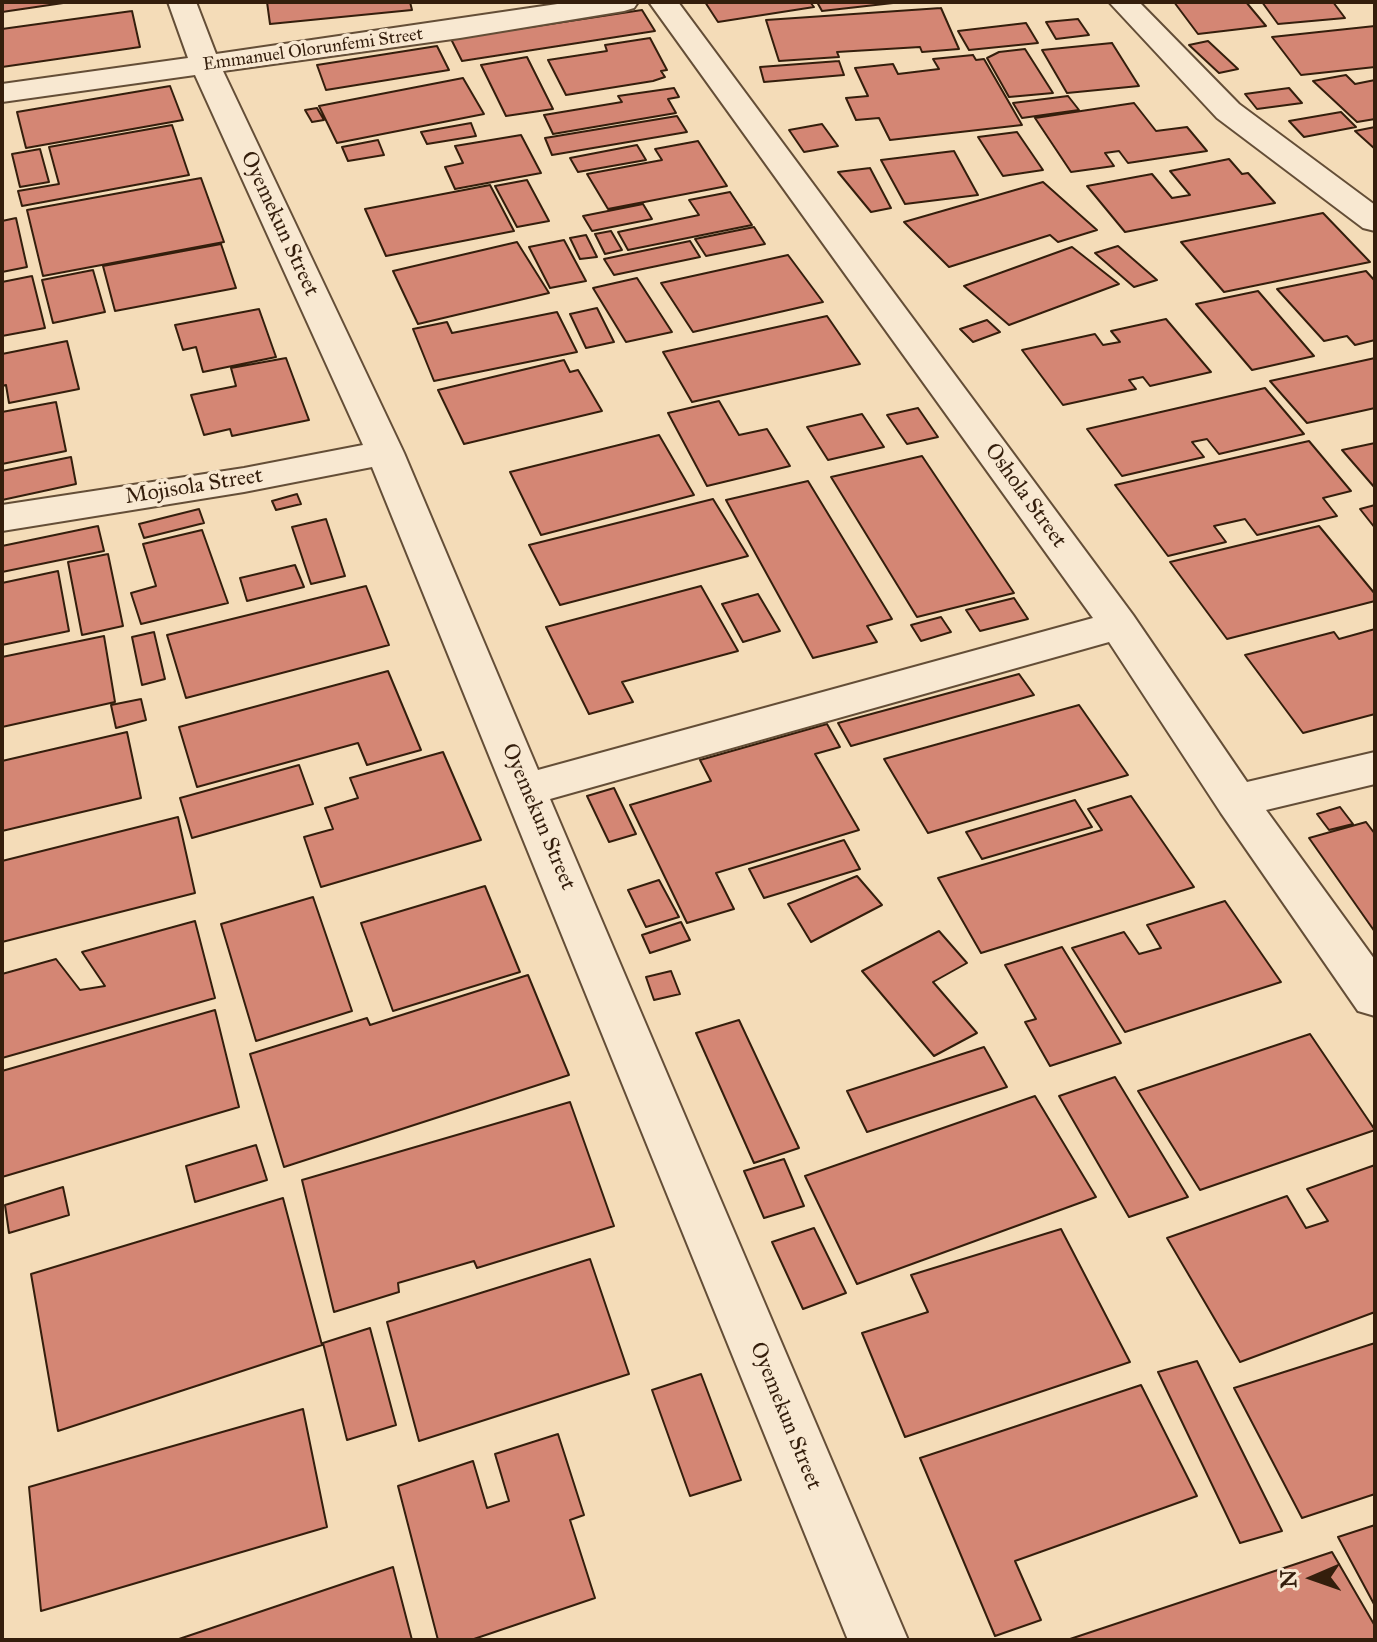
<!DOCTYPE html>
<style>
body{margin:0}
#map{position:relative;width:1377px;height:1642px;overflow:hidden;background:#f4dcb8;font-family:"IM FELL Great Primer",serif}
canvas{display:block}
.frame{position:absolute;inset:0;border:4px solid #341e0c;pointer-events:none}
.north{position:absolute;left:1273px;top:1538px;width:80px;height:80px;-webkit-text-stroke:6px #f8e8d1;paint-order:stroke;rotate:268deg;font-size:22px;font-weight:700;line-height:32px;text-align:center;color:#341e0c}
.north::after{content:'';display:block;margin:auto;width:28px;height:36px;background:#341e0c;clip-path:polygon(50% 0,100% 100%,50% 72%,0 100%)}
</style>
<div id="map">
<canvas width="1377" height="1642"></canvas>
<div class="frame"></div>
<div class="north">N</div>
</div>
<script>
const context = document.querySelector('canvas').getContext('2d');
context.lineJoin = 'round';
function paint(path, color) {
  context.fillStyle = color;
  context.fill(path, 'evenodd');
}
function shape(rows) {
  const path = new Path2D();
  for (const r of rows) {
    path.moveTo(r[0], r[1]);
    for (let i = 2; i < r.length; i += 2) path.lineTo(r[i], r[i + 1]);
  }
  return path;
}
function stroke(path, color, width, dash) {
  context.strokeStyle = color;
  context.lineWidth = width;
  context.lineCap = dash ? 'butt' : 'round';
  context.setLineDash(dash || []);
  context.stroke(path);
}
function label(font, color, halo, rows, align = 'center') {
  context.font = font + ' "IM FELL Great Primer",serif';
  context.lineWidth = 7;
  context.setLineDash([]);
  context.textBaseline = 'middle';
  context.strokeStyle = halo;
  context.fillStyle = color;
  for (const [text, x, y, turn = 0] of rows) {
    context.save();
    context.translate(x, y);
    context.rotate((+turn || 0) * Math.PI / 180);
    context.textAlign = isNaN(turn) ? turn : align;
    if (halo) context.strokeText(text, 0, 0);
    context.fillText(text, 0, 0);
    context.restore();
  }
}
const building = shape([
 [2,2,70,2,2,12,2,2],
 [267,2,410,2,412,10,270,24,267,2],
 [705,2,810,2,814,7,718,22,705,2],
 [817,2,902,2,822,11,817,2],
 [1174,2,1246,2,1266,26,1198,34,1174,2],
 [1262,2,1333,2,1345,18,1278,24,1262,2],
 [941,8,959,49,922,52,920,47,837,52,839,57,779,61,766,20,941,8],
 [642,10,655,31,462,61,451,39,642,10],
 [132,11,140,47,2,67,2,29,132,11],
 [1078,19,1089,35,1056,39,1046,22,1078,19],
 [1026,23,1038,43,969,50,958,31,1026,23],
 [1375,26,1375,67,1301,75,1272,37,1375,26],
 [650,38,667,70,661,71,665,77,653,81,566,95,548,60,607,51,605,45,650,38],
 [1208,41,1238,69,1219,73,1189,45,1208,41],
 [1112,43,1139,86,1067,93,1042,50,1112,43],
 [437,46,449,70,326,90,317,65,437,46],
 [1025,49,1053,93,1009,97,987,58,999,52,1025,49],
 [973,55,976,60,984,59,1022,125,890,140,879,118,856,120,846,98,868,96,855,68,893,64,898,74,939,69,933,59,973,55],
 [527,57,553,109,506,116,481,65,527,57],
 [839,61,844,75,764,82,760,67,839,61],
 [1346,75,1355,84,1375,80,1375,119,1357,122,1313,81,1346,75],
 [463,78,484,114,337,143,319,106,463,78],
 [170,86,183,120,26,148,17,112,170,86],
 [674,88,679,97,668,99,676,113,553,134,544,115,622,102,618,96,674,88],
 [1289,88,1302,103,1257,109,1245,94,1289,88],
 [1068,96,1079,110,1022,118,1013,103,1068,96],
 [1134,103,1156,131,1187,127,1207,151,1128,163,1119,151,1105,153,1114,166,1071,172,1035,118,1134,103],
 [317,108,324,120,312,122,305,110,317,108],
 [1341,112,1356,127,1304,137,1289,121,1341,112],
 [677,116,687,132,552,155,545,138,677,116],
 [471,123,476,136,427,144,421,132,471,123],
 [822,124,838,146,804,152,789,130,822,124],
 [172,125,189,175,22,206,18,191,59,184,49,147,172,125],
 [1375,127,1375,149,1355,131,1375,127],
 [1017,132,1043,170,1003,176,978,137,1017,132],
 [521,135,541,173,455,189,445,167,463,163,455,146,521,135],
 [378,140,384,155,348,161,342,147,378,140],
 [698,141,727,186,608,209,587,174,662,160,655,149,698,141],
 [637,145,646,160,578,172,570,158,637,145],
 [40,149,49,182,20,187,12,154,40,149],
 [954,151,978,195,905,204,881,160,954,151],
 [1229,159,1242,174,1248,173,1275,203,1125,232,1087,186,1152,174,1172,198,1190,195,1170,171,1229,159],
 [870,168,891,208,871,212,838,172,870,168],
 [201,178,224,242,43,276,27,210,201,178],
 [527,180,549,221,517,227,495,186,527,180],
 [1043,182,1097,230,1058,242,1050,235,949,267,904,222,1043,182],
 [490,185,514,231,386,256,365,209,490,185],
 [730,192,752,225,628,250,618,232,699,215,689,200,730,192],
 [643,204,652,219,592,231,583,216,643,204],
 [1323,213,1370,262,1224,292,1181,242,1323,213],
 [16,218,27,267,2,272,2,221,16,218],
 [754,227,765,244,706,256,695,239,754,227],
 [611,231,622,250,605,254,595,234,611,231],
 [586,235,597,257,580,259,570,238,586,235],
 [564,240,586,281,550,288,529,247,564,240],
 [690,241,700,257,614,275,604,259,690,241],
 [517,242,549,293,418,324,393,271,517,242],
 [221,244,236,288,115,311,103,266,221,244],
 [1118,246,1157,280,1134,287,1095,253,1118,246],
 [1072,247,1119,284,1009,325,964,286,1072,247],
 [788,255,823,302,693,332,661,283,788,255],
 [93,270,105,312,53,323,42,280,93,270],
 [1366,271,1375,281,1375,340,1355,345,1347,336,1324,341,1277,289,1366,271],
 [32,276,45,328,2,336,2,282,32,276],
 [637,278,672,332,626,342,593,288,637,278],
 [1258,291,1314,356,1252,370,1196,304,1258,291],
 [597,308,614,342,586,348,570,314,597,308],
 [259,309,276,357,203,372,196,347,183,350,175,325,259,309],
 [557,312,577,352,434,381,413,329,447,322,452,333,557,312],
 [827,316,860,364,692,402,663,352,827,316],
 [1166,319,1211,372,1150,386,1143,377,1129,380,1136,389,1063,405,1022,350,1095,334,1103,345,1120,342,1111,331,1166,319],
 [987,320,1000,332,973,342,960,329,987,320],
 [67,341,79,389,9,403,6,385,2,386,2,354,67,341],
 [286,358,309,420,232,436,230,429,204,435,191,395,236,386,231,368,286,358],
 [1375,358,1375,408,1307,423,1270,381,1375,358],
 [564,360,570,372,578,370,602,411,464,444,438,390,564,360],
 [1265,388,1304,434,1219,454,1207,439,1192,442,1204,457,1122,476,1087,429,1265,388],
 [719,401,739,435,767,429,790,466,707,486,668,413,719,401],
 [56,402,66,451,2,464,2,412,56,402],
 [918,408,938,437,907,444,887,415,918,408],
 [862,414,884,447,828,460,807,427,862,414],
 [659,435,694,495,541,535,510,472,659,435],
 [1309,441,1351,491,1323,498,1337,516,1257,535,1245,519,1214,526,1226,542,1168,556,1115,485,1309,441],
 [1375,443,1375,488,1342,450,1375,443],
 [922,456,1014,593,917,617,831,477,922,456],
 [71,457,76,484,2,500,2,471,71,457],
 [808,481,892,619,867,626,877,642,813,658,726,500,808,481],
 [297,494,301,504,276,510,272,501,297,494],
 [713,499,748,556,560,605,529,545,713,499],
 [1375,505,1375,528,1360,509,1375,505],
 [199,509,204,523,144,538,139,524,199,509],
 [326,519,345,576,311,584,292,527,326,519],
 [98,526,104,551,2,572,2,546,98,526],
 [1319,526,1375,594,1375,601,1227,639,1170,562,1319,526],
 [202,530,228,603,141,624,131,593,156,586,143,544,202,530],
 [108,554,123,626,82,635,68,562,108,554],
 [295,565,304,587,247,601,240,578,295,565],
 [58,571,69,631,2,645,2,583,58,571],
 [366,586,389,645,186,698,167,635,366,586],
 [701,586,738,651,622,682,633,702,589,714,546,627,701,586],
 [758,594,780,631,743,642,722,604,758,594],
 [1014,598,1028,619,980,631,966,610,1014,598],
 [941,617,951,632,921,641,911,625,941,617],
 [1375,629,1375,714,1303,733,1245,655,1334,632,1339,639,1375,629],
 [154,632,165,679,142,685,132,637,154,632],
 [104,636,115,702,2,727,2,657,104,636],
 [388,671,421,750,367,765,358,743,197,787,179,727,388,671],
 [1019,674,1034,695,851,746,838,723,1019,674],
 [141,699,146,720,116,728,111,705,141,699],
 [1079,705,1128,775,928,833,884,759,1079,705],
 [827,724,840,747,815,754,859,830,716,873,734,909,687,923,630,805,711,781,700,760,827,724],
 [127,732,141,798,2,831,2,761,127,732],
 [443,752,481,840,321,887,304,837,333,829,325,808,358,798,350,778,443,752],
 [299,765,313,804,192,838,180,798,299,765],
 [614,788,636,834,609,842,587,796,614,788],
 [1131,796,1194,887,981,953,938,878,1102,830,1088,809,1131,796],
 [1075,800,1092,827,982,859,966,832,1075,800],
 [1340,807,1353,824,1329,830,1317,814,1340,807],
 [178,817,195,893,2,942,2,861,178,817],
 [1366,822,1375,834,1375,932,1309,838,1366,822],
 [844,840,860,869,764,898,749,869,844,840],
 [857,876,882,905,811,942,788,904,857,876],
 [659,880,679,917,646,927,628,890,659,880],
 [485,886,520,972,393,1011,361,923,485,886],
 [313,897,352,1011,256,1041,221,924,313,897],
 [1225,901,1281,982,1125,1032,1072,948,1124,932,1139,954,1161,948,1147,925,1225,901],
 [195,921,215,998,2,1058,2,974,56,959,80,990,105,986,82,952,195,921],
 [681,922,690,940,650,953,642,935,681,922],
 [939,931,967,963,933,982,977,1033,934,1056,862,971,939,931],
 [1062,947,1121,1043,1050,1066,1025,1022,1036,1019,1005,965,1062,947],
 [671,971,680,994,654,1000,646,977,671,971],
 [528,975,569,1075,284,1167,250,1054,367,1018,370,1025,528,975],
 [215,1010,239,1107,2,1177,2,1071,215,1010],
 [739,1020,799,1148,754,1163,696,1033,739,1020],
 [1310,1034,1375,1130,1200,1190,1138,1091,1310,1034],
 [984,1047,1007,1087,867,1132,847,1091,984,1047],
 [1115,1077,1188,1197,1129,1217,1059,1096,1115,1077],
 [1035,1096,1096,1197,857,1284,805,1176,1035,1096],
 [570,1102,614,1226,477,1268,474,1261,398,1283,399,1292,334,1312,302,1180,570,1102],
 [256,1145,267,1180,195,1202,186,1166,256,1145],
 [784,1159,804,1206,764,1218,744,1171,784,1159],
 [1375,1165,1375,1312,1240,1362,1167,1238,1287,1196,1306,1228,1328,1221,1307,1189,1375,1165],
 [63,1187,69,1215,9,1233,5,1205,63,1187],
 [283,1198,322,1345,58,1431,31,1274,283,1198],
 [814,1228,846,1293,803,1309,772,1242,814,1228],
 [1061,1229,1130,1362,905,1437,862,1333,928,1312,911,1275,1061,1229],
 [590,1259,629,1374,419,1441,387,1322,590,1259],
 [370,1328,396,1425,347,1440,323,1343,370,1328],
 [1375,1343,1375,1494,1302,1518,1234,1388,1375,1343],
 [1197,1361,1282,1531,1240,1543,1158,1372,1197,1361],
 [701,1374,741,1480,690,1496,652,1390,701,1374],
 [1141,1385,1197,1496,1015,1561,1041,1620,995,1636,920,1458,1141,1385],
 [303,1409,327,1527,41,1611,29,1487,303,1409],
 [558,1434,584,1515,570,1520,595,1598,471,1640,438,1640,398,1486,473,1461,487,1508,509,1501,495,1454,558,1434],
 [1375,1525,1375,1606,1338,1537,1375,1525],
 [1332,1552,1375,1626,1375,1640,1067,1640,1332,1552],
 [393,1567,412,1640,176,1640,393,1567]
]);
paint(building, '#d48674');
stroke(building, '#341e0c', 2);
const minor = shape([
 [168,2,196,2,216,54,571,2,638,2,634,8,624,11,460,38,223,71,404,453,538,770,1093,618,649,2,678,2,1133,615,1247,782,1375,752,1375,784,1266,810,1375,960,1375,1016,1358,1011,1221,813,1109,642,550,799,908,1640,848,1640,372,467,244,492,2,531,2,505,244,468,363,445,195,75,2,102,2,84,188,58,168,2],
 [1109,2,1139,2,1239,104,1375,205,1375,231,1363,228,1217,118,1109,2]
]);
stroke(minor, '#644e37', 4);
paint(minor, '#f8e8d1');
label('18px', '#341e0c', '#f8e8d1', [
 ["Emmanuel Olorunfemi Street",313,50,-8]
]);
label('22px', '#341e0c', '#f8e8d1', [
 ["Oyemekun Street",279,224,65],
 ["Mojisola Street",194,487,-9],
 ["Oshola Street",1025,496,54],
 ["Oyemekun Street",538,817,67],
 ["Oyemekun Street",785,1416,68]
]);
</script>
